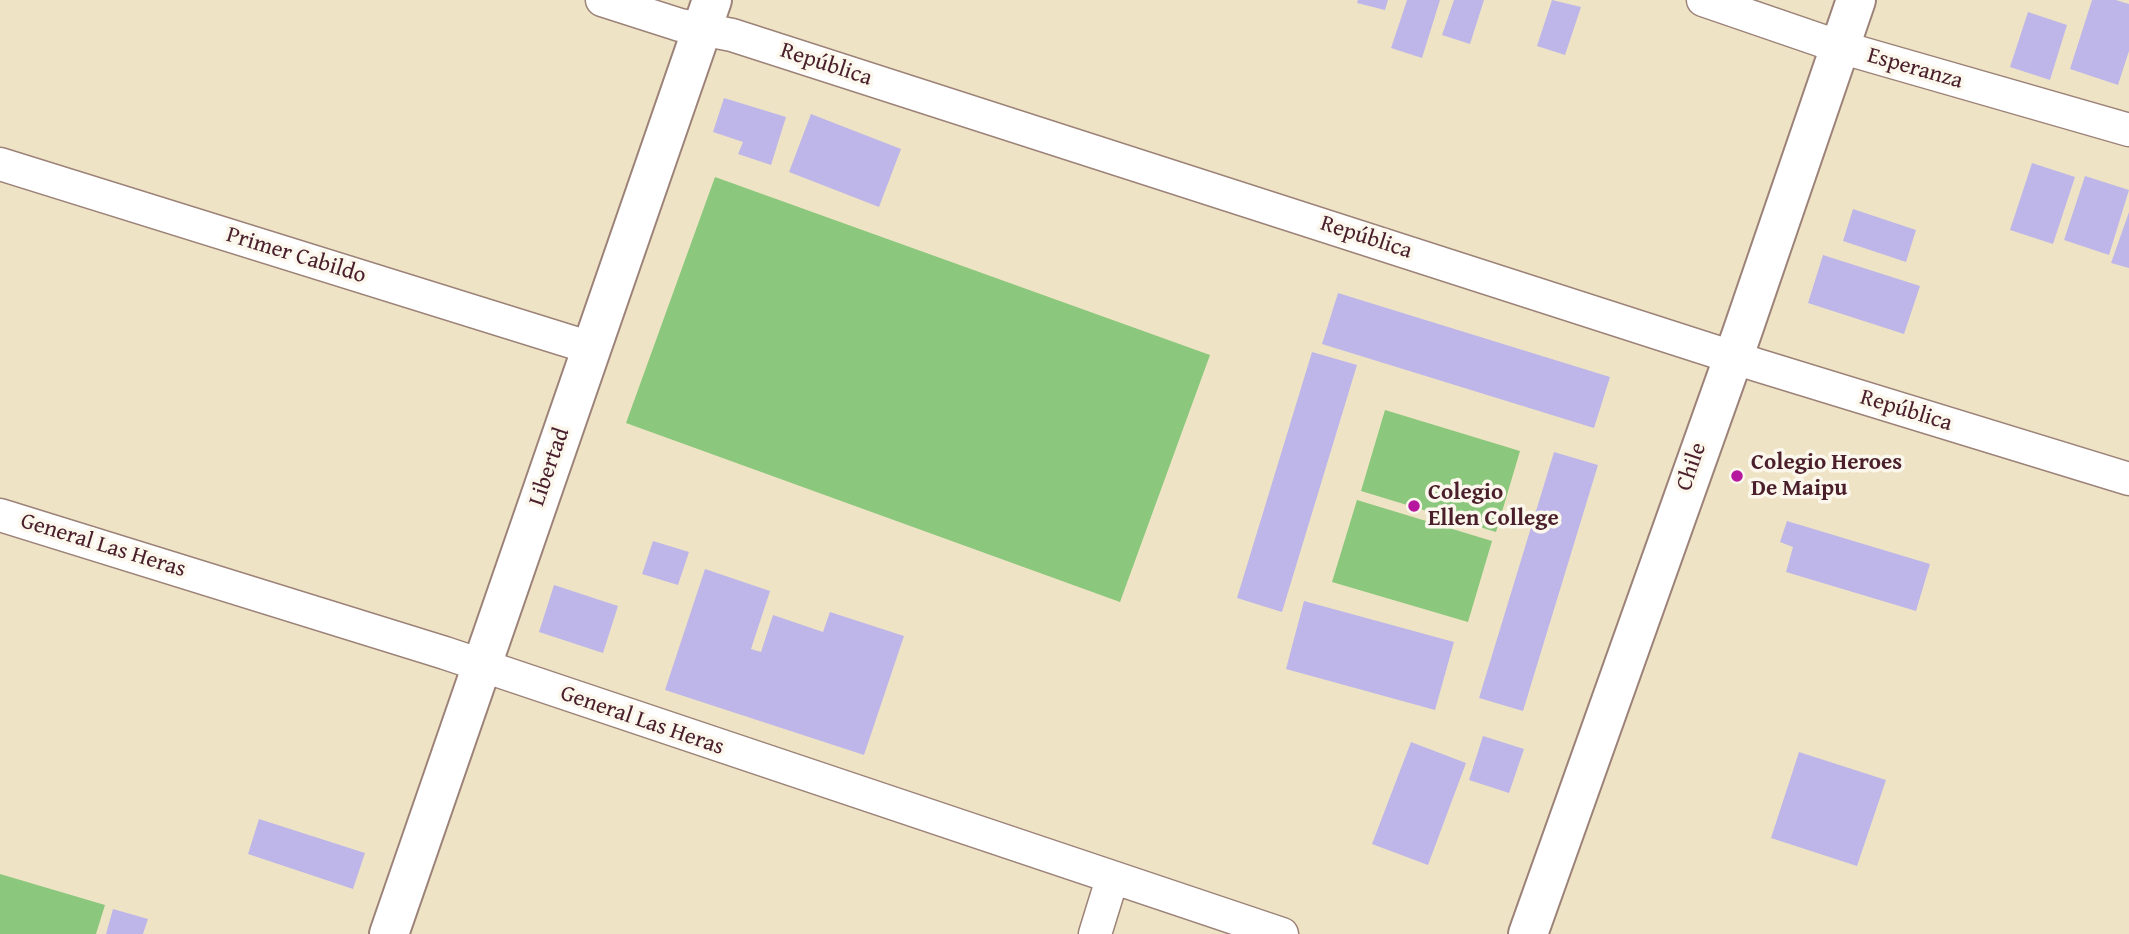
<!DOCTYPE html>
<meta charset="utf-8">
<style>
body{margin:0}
canvas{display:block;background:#eee4c5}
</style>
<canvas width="2129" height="934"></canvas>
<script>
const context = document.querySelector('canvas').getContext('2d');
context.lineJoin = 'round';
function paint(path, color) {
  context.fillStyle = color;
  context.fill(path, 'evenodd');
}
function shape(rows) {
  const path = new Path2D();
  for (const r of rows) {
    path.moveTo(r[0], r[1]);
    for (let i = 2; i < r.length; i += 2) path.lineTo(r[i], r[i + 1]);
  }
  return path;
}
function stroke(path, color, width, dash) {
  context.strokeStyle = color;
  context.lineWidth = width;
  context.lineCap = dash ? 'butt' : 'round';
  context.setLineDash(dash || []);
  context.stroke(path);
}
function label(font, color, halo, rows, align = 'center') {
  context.font = font + ' "Gentium Book Plus",serif';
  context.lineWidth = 7;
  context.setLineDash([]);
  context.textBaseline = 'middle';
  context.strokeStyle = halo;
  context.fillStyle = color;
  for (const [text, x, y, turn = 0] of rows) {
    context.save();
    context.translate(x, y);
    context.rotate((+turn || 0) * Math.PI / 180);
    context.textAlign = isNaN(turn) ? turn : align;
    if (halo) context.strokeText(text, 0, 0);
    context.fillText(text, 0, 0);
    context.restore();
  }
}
paint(shape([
 [715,177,1210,355,1120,602,626,423],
 [1385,410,1520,451,1496,532,1361,491],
 [1357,500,1492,541,1468,622,1332,582],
 [0,874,105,905,96,934,0,934]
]), '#8bc77c');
paint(shape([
 [1358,0,1388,0,1385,10,1357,3],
 [1407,0,1440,0,1422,58,1391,48],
 [1454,0,1484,0,1470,44,1442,35],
 [1552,0,1581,7,1565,55,1537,46],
 [2092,0,2116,0,2129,4,2129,51,2118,85,2070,69],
 [2028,12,2067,25,2050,80,2010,67],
 [724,98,786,117,771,165,738,154,743,142,713,132],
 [811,114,901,149,879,207,789,172],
 [2032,163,2075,177,2053,244,2010,230],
 [2085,176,2129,190,2109,255,2064,240],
 [1853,209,1916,230,1906,262,1843,241],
 [2129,212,2129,268,2111,263],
 [1823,255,1920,286,1904,334,1808,303],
 [1338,293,1610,377,1594,428,1322,344],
 [1312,352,1357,365,1282,612,1237,598],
 [1554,452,1598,465,1523,711,1479,698],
 [1787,521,1930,564,1916,611,1786,572,1793,547,1780,542],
 [653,541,689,552,678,585,642,574],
 [705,569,770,591,751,649,761,652,773,615,823,632,830,612,904,636,864,755,665,690],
 [554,585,618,606,603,653,539,632],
 [1304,601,1454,642,1435,710,1286,669],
 [1483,736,1524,749,1509,793,1469,780],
 [1411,742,1466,763,1428,865,1372,844],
 [1799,752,1886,780,1857,866,1771,838],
 [259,819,365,853,353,889,248,854],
 [113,909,148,919,143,934,106,934]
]), '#beb6e8');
const street = shape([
 [602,0,680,25,732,35,1757,365,2129,479],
 [1703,0,1840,47,2129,130],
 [0,164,591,348],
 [0,515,445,653,1282,934],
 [1095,934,1112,879]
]);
const secondary = shape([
 [389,934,712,0],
 [1528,934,1742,333,1856,0]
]);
stroke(street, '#9c8278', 35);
stroke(secondary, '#9c8278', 42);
stroke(street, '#fff', 32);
stroke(secondary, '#fff', 38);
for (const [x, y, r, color] of [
 [1737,476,7,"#b5179e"],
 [1414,506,7,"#b5179e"]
]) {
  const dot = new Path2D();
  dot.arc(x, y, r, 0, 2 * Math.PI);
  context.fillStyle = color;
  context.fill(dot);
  stroke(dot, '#fbf7ec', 2.5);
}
label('23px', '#4a1f2b', '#fbf7ec', [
 ["República",826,65,18],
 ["Esperanza",1915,69,16],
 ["República",1366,238,18],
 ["Primer Cabildo",296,256,17],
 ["República",1906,411,17],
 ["Libertad",550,467,-71],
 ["Chile",1692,467,-71],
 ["General Las Heras",103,546,17],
 ["General Las Heras",642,721,19]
]);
label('bold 23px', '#4a1f2b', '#fbf7ec', [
 ["Colegio Heroes",1751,463],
 ["De Maipu",1751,489],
 ["Colegio",1428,493],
 ["Ellen College",1428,519]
], 'left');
</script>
